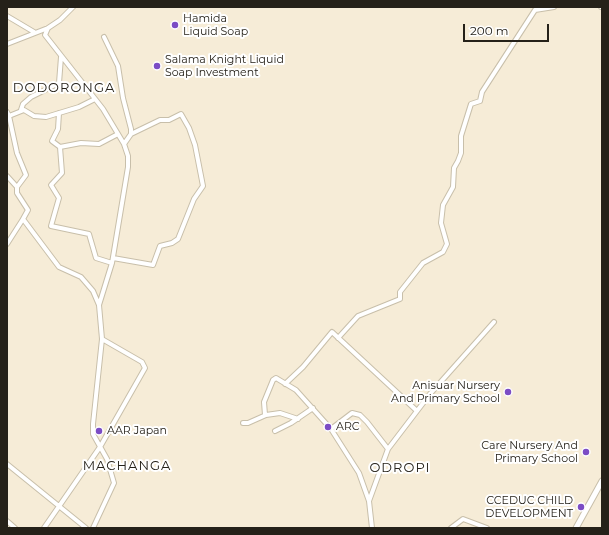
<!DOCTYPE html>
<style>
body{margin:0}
#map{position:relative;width:609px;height:535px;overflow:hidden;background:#f6ecd7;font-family:Montserrat,sans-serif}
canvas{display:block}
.frame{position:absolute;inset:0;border:8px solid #252119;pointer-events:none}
.scale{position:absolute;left:463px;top:24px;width:86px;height:18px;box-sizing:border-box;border:2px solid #252119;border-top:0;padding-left:5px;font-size:12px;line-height:14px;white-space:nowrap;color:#252119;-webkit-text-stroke:3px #fff;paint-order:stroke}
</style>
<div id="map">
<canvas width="609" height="535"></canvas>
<div class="frame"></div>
<div class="scale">200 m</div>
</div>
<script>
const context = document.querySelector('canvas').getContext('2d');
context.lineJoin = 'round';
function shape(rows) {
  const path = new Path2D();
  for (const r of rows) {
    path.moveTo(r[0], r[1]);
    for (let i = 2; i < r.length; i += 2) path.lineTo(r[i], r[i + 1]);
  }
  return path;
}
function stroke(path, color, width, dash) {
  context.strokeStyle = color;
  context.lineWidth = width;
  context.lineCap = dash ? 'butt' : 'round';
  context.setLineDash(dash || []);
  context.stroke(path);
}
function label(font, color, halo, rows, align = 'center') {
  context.font = font + ' Montserrat,sans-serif';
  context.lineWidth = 4;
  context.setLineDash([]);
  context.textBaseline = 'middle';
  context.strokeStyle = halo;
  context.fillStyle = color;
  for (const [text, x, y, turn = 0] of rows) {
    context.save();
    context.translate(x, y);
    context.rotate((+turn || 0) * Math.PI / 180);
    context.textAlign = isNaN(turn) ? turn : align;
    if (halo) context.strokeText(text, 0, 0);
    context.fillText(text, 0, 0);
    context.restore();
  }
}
const minor = shape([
 [601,7,602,7],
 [7,16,34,32],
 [48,28,45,35,103,109,124,144,128,156,128,167,112,263,99,305,102,339,93,424,93,434,107,459,114,483,93,528],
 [104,37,118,66,123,98,131,129,131,134,124,144],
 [7,44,48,28,60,20,73,7],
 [21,110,23,104,31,97,59,83,61,57],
 [7,112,9,116,24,110,34,116,46,117,79,107,95,99],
 [59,113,58,129,52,141,60,147,81,143,99,144,118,134],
 [9,116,17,153,26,175,17,187,17,193,28,210,23,219,59,267,81,277,93,291,99,305],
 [60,147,62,173,51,185,59,198,51,226,89,234,96,258,112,263],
 [7,176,17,187],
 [7,244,23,219],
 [113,258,153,265,160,246,172,243,178,239,194,199,203,186,195,145,189,128,181,114,169,120,160,120,131,134],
 [338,338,358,316,400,299,400,292,423,263,443,252,447,244,441,223,443,205,453,187,454,168,458,161,461,153,461,136,471,104,480,101,482,92,535,10,554,7],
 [285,384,303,367,332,332,417,411],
 [265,415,264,402,273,380,276,378,296,390,331,429,359,473,369,501],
 [243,423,248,423,266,415,280,413,298,419],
 [331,429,352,413,360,415,367,422,388,449],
 [275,431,291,423,313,408],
 [7,464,86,528],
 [7,521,15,528],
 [44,528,100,447,145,368,142,362,102,339],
 [372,528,369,501,388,449,430,394,494,322],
 [451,528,463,519,487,528]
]);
const major = shape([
 [576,528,602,481]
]);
stroke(minor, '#c8bfaa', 6);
stroke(major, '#c8bfaa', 7);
stroke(minor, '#fff', 4);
stroke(major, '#fff', 5);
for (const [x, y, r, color] of [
 [175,25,4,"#7b4cc5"],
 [157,66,4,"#7b4cc5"],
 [508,392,4,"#7b4cc5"],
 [328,427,4,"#7b4cc5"],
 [99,431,4,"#7b4cc5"],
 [586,452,4,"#7b4cc5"],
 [581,507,4,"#7b4cc5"]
]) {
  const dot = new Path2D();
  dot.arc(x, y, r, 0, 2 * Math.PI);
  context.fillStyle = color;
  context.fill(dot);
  stroke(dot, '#fff', 1.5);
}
label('11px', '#252119', '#fff', [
 ["Hamida",183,19],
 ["Liquid Soap",183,32],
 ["Salama Knight Liquid",165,60],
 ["Soap Investment",165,73],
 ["Anisuar Nursery",500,386,"right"],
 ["And Primary School",500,399,"right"],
 ["ARC",336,427],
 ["AAR Japan",107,431],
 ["Care Nursery And",578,446,"right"],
 ["Primary School",578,459,"right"],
 ["CCEDUC CHILD",573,501,"right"],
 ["DEVELOPMENT",573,514,"right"]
], 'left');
context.letterSpacing = '1px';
label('13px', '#252119', '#fff', [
 ["DODORONGA",64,88],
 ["MACHANGA",127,466],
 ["ODROPI",400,468]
]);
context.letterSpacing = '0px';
</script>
